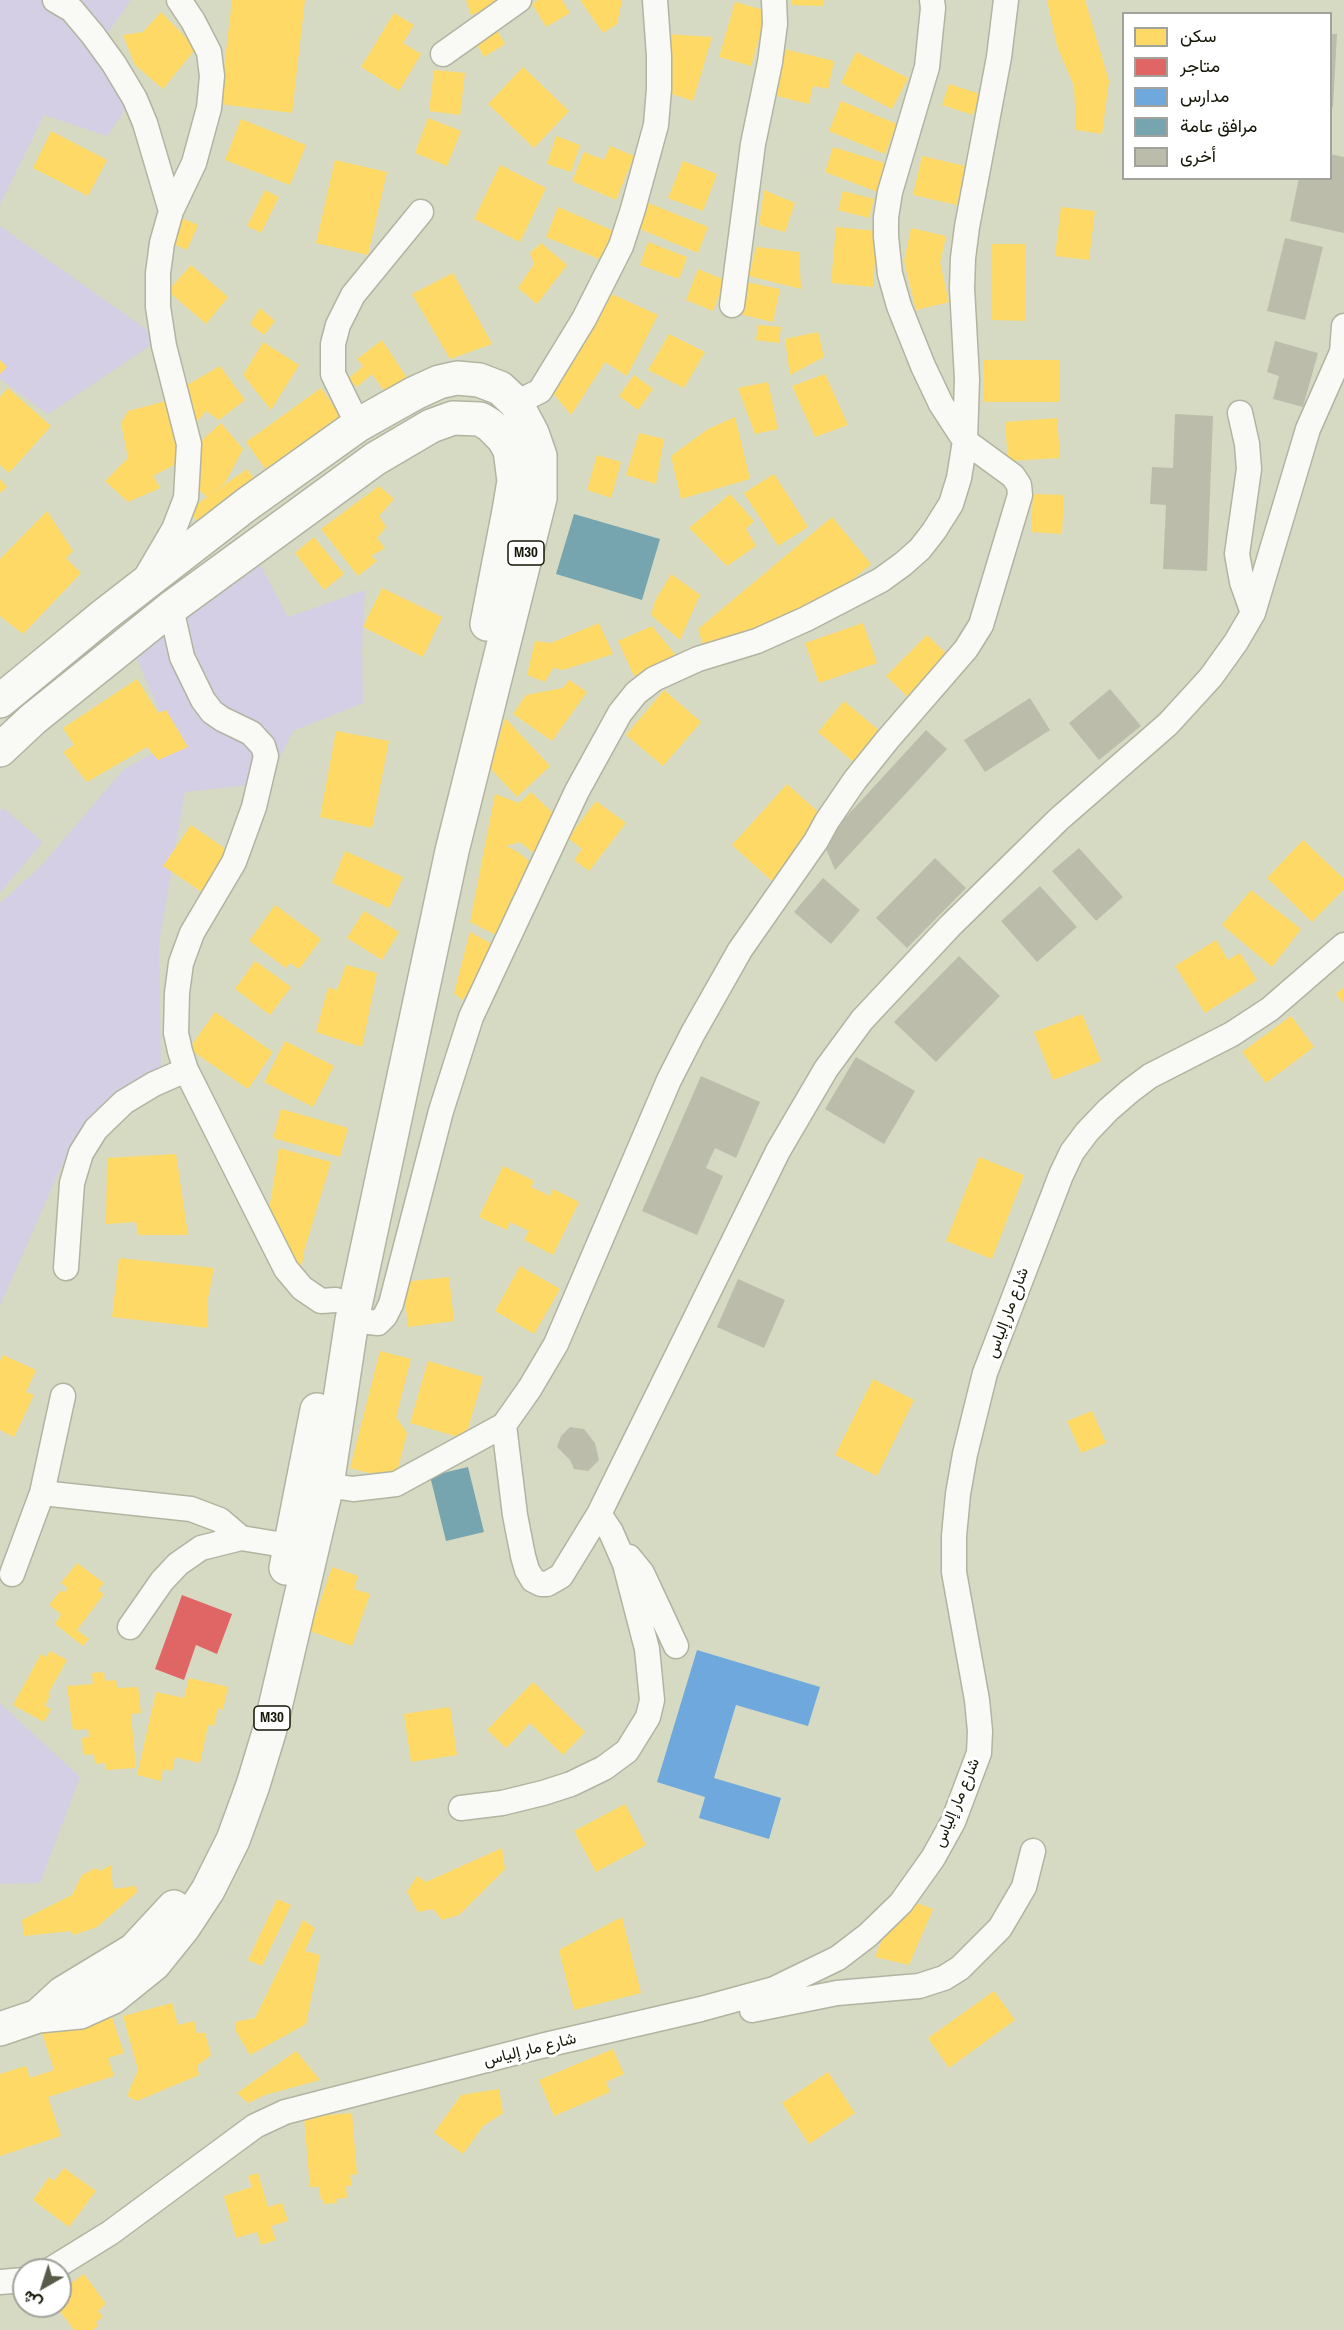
<!DOCTYPE html>
<meta charset="utf-8">
<style>
body{margin:0}
#map{position:relative;width:1344px;height:2330px;overflow:hidden;background:#d7dac2;font-family:"Archivo Narrow",Vazirmatn,sans-serif}
canvas{display:block}
.legend{position:absolute;left:1122px;top:12px;width:210px;height:168px;box-sizing:border-box;background:#fff;border:2px solid #a1a29b;margin:0;padding:8px 10px;list-style:none;font-size:18px;color:#141606}
.legend li{display:flex;align-items:center;gap:12px;height:30px}
.legend b{width:30px;border:2px solid #a1a29b}
.north{position:absolute;left:12px;top:2258px;width:60px;height:60px;box-sizing:border-box;background:#fff;border:2px solid #a1a29b;border-radius:50%;rotate:219deg;font-size:16px;font-weight:700;line-height:24px;text-align:center;color:#141606}
.north::after{content:'';display:block;margin:auto;width:21px;height:27px;background:#585b48;clip-path:polygon(50% 0,100% 100%,50% 72%,0 100%)}
</style>
<div id="map">
<canvas width="1344" height="2330"></canvas>
<ul class="legend">
<li><b style="height:16px;background:#ffd966"></b>سكن</li>
<li><b style="height:16px;background:#e06666"></b>متاجر</li>
<li><b style="height:16px;background:#6fa8dc"></b>مدارس</li>
<li><b style="height:16px;background:#76a5af"></b>مرافق عامة</li>
<li><b style="height:16px;background:#bbbdaa"></b>أخرى</li>
</ul>
<div class="north">ش</div>
</div>
<script>
const context = document.querySelector('canvas').getContext('2d');
context.lineJoin = 'round';
function paint(path, color) {
  context.fillStyle = color;
  context.fill(path, 'evenodd');
}
function shape(rows) {
  const path = new Path2D();
  for (const r of rows) {
    path.moveTo(r[0], r[1]);
    for (let i = 2; i < r.length; i += 2) path.lineTo(r[i], r[i + 1]);
  }
  return path;
}
function stroke(path, color, width, dash) {
  context.strokeStyle = color;
  context.lineWidth = width;
  context.lineCap = dash ? 'butt' : 'round';
  context.setLineDash(dash || []);
  context.stroke(path);
}
function label(font, color, halo, rows, align = 'center') {
  context.font = font + ' "Archivo Narrow",Vazirmatn,sans-serif';
  context.lineWidth = 6;
  context.setLineDash([]);
  context.textBaseline = 'middle';
  context.strokeStyle = halo;
  context.fillStyle = color;
  for (const [text, x, y, turn = 0] of rows) {
    context.save();
    context.translate(x, y);
    context.rotate((+turn || 0) * Math.PI / 180);
    context.textAlign = isNaN(turn) ? turn : align;
    if (halo) context.strokeText(text, 0, 0);
    context.fillText(text, 0, 0);
    context.restore();
  }
}
paint(shape([
 [0,0,131,0,94,53,128,106,107,136,44,115,0,205],
 [0,226,160,339,48,414,0,379],
 [249,543,288,617,365,590,362,647,363,703,293,731,268,783,185,792,159,944,161,1068,63,1163,0,1306,0,903,41,866,124,769,173,743,129,640],
 [3,808,43,842,0,893,0,811],
 [0,1703,80,1777,40,1883,0,1884]
]), '#d4cfe4');
paint(shape([
 [232,0,305,0,292,113,220,104],
 [466,0,507,0,508,2,471,15],
 [538,0,562,0,570,13,546,27,532,4],
 [580,0,622,0,617,24,603,33],
 [792,0,824,0,823,6,791,5],
 [1047,0,1085,0,1109,81,1102,134,1076,130,1074,86,1057,46],
 [735,2,767,11,751,66,719,57],
 [161,12,196,48,163,89,135,65,123,35,143,32],
 [394,13,414,25,403,43,421,54,399,91,361,67],
 [494,25,505,44,484,57,473,37],
 [667,34,712,37,693,101,666,92],
 [780,48,834,61,828,89,813,86,809,104,769,94],
 [856,52,908,78,892,109,841,83],
 [523,67,569,111,534,148,488,104],
 [434,70,465,73,460,115,429,111],
 [949,84,980,94,973,115,942,105],
 [841,101,897,124,885,154,829,131],
 [428,118,461,131,447,166,415,153],
 [241,119,306,145,290,185,225,160],
 [51,131,107,160,88,196,33,168],
 [556,136,580,145,571,172,547,164],
 [610,146,634,156,616,200,572,181,584,152,604,160],
 [833,147,891,165,883,194,825,172],
 [922,156,965,166,957,205,913,195],
 [335,160,387,172,368,255,316,243],
 [683,161,717,174,703,211,668,198],
 [500,165,546,188,520,242,474,219],
 [265,190,279,197,261,233,247,226],
 [764,190,795,203,785,232,759,225],
 [843,191,874,199,869,218,838,210],
 [643,201,708,227,698,253,633,226],
 [558,207,616,232,604,261,546,237],
 [1061,207,1095,211,1089,260,1055,256],
 [179,217,198,225,187,250,168,241],
 [836,227,877,231,873,287,831,283],
 [911,228,946,236,940,263,949,302,916,310,904,261],
 [648,242,687,257,679,279,640,265],
 [541,243,567,265,537,304,518,288,534,264,530,253],
 [991,244,1026,244,1026,321,992,320],
 [756,247,799,252,801,289,749,276],
 [191,265,228,297,206,324,168,291],
 [698,269,725,280,713,311,686,300],
 [453,273,492,344,450,359,412,294],
 [746,282,780,289,773,322,739,314],
 [605,291,658,315,627,376,605,362,571,415,553,393],
 [260,308,275,321,264,335,250,324],
 [758,325,781,327,779,343,756,340],
 [818,332,824,357,790,375,785,339],
 [669,334,705,352,684,388,648,370],
 [382,340,407,378,387,395,372,374,357,387,348,379,363,366,357,359],
 [263,342,299,365,271,410,243,375],
 [0,360,7,367,0,374],
 [983,360,1060,360,1060,402,983,402],
 [220,366,245,400,219,420,206,411,196,423,180,389],
 [825,374,848,425,815,437,792,386],
 [634,375,653,389,638,410,619,396],
 [768,382,778,429,755,434,738,388],
 [8,388,51,426,9,473,0,465,0,397],
 [321,388,344,420,269,474,246,442],
 [166,401,180,462,153,476,160,488,128,502,105,481,128,458,121,423,128,411],
 [735,417,750,479,681,499,671,456,708,429],
 [1057,418,1060,458,1008,461,1005,422],
 [221,423,243,449,225,483,210,495,247,469,263,491,205,532,189,510,207,497,197,488,200,442],
 [639,433,664,439,656,484,626,475],
 [597,455,621,462,611,498,587,490],
 [774,474,808,527,778,546,744,493],
 [0,479,7,487,0,493],
 [379,486,394,499,379,516,386,527,377,538,385,548,371,556,377,561,358,576,321,529],
 [730,494,754,521,746,529,756,546,727,566,689,528],
 [1033,494,1064,495,1062,534,1031,532],
 [47,511,73,551,66,558,81,573,23,634,0,616,0,559],
 [832,517,871,564,831,598,705,651,698,629],
 [314,537,344,574,324,590,295,553],
 [671,574,700,595,680,640,651,615,655,601],
 [382,588,442,617,423,657,363,627],
 [599,623,613,654,563,670,553,668,545,682,527,675,535,641,551,643],
 [863,623,877,663,819,683,805,643],
 [652,626,677,657,634,676,618,641],
 [927,635,952,659,911,700,886,676],
 [137,679,158,713,166,710,188,747,158,760,147,747,87,782,63,752,74,745,63,728],
 [569,680,587,692,552,741,513,714,526,695,563,688],
 [664,690,701,722,663,766,626,735],
 [844,701,883,734,857,765,818,732],
 [505,718,550,766,517,797,490,768],
 [336,731,389,741,372,828,320,817],
 [787,784,827,820,772,881,732,845],
 [531,792,557,817,535,854,520,842,506,846,518,852,534,865,496,935,470,922,495,794,519,803],
 [596,801,626,823,589,871,574,860,582,849,568,838],
 [191,825,230,852,202,892,163,866],
 [1303,840,1344,879,1344,889,1312,922,1267,878],
 [345,851,403,877,389,908,332,883],
 [1251,890,1301,929,1272,967,1222,925],
 [275,905,321,939,299,969,290,963,286,968,249,941],
 [364,911,399,932,382,960,347,938],
 [470,932,492,944,473,986,462,1000,454,993],
 [1216,940,1228,960,1240,953,1257,980,1205,1013,1175,966],
 [255,961,291,987,270,1015,235,989],
 [346,965,377,973,362,1047,316,1032,328,988,337,990],
 [1344,987,1344,1004,1336,994],
 [215,1012,273,1052,248,1089,189,1049],
 [1082,1014,1101,1061,1053,1080,1034,1032],
 [1291,1016,1314,1047,1266,1083,1242,1052],
 [285,1041,334,1066,313,1107,264,1082],
 [281,1109,348,1128,340,1157,273,1138],
 [279,1148,331,1162,304,1251,300,1276,269,1210],
 [176,1154,188,1235,138,1235,136,1222,106,1224,107,1158],
 [979,1157,1024,1175,992,1259,946,1241],
 [503,1166,534,1181,531,1187,550,1196,553,1189,579,1202,553,1255,524,1240,529,1231,510,1222,507,1230,479,1217],
 [119,1258,214,1268,208,1298,208,1328,112,1317],
 [520,1266,560,1289,534,1334,495,1311],
 [449,1277,454,1321,408,1327,403,1282],
 [380,1351,411,1359,396,1417,407,1433,395,1480,350,1468],
 [3,1355,36,1370,26,1392,34,1395,14,1437,0,1430,0,1361],
 [428,1361,483,1377,465,1439,410,1423],
 [873,1379,914,1400,877,1476,835,1455],
 [1092,1411,1106,1443,1081,1453,1067,1421],
 [77,1563,104,1583,98,1590,104,1594,77,1630,89,1639,83,1646,55,1624,61,1614,49,1605,61,1590,64,1593,68,1588,61,1583],
 [332,1567,358,1576,354,1589,370,1594,352,1646,310,1631],
 [50,1651,67,1660,48,1694,50,1695,45,1706,51,1709,44,1722,13,1705,41,1654,46,1657],
 [104,1672,105,1681,116,1680,117,1688,138,1687,141,1713,131,1714,136,1768,106,1770,106,1763,95,1764,94,1754,83,1755,82,1738,89,1737,88,1729,73,1730,67,1686,93,1684,92,1673],
 [189,1678,228,1687,223,1710,218,1708,214,1726,208,1725,200,1763,175,1757,172,1771,163,1769,161,1781,137,1775,156,1692,184,1698],
 [533,1682,585,1732,563,1755,530,1723,506,1748,487,1730],
 [450,1707,457,1755,411,1762,404,1714],
 [625,1804,646,1845,596,1872,574,1831],
 [502,1848,505,1869,459,1915,442,1920,433,1909,418,1912,407,1892,417,1876,426,1882],
 [111,1865,113,1889,136,1886,137,1892,97,1927,73,1935,71,1931,24,1936,22,1920,72,1895,82,1875,96,1868,100,1871],
 [277,1899,291,1905,262,1966,248,1960],
 [917,1903,933,1909,909,1965,875,1957,892,1915],
 [622,1917,641,1993,574,2010,559,1950],
 [303,1920,315,1928,305,1951,320,1955,306,2024,250,2055,236,2031,235,2022,255,2018],
 [994,1991,1015,2020,949,2068,928,2038],
 [172,2003,178,2025,194,2021,197,2033,205,2033,211,2055,197,2066,199,2075,137,2101,127,2096,138,2070,123,2016],
 [110,2011,124,2053,108,2058,114,2076,48,2097,61,2136,0,2156,0,2074,26,2066,30,2078,54,2070,42,2033],
 [613,2049,624,2074,606,2082,610,2092,554,2116,539,2080],
 [296,2051,320,2080,265,2095,248,2103,237,2093],
 [828,2072,855,2113,809,2144,782,2103],
 [499,2089,503,2113,483,2126,463,2154,434,2133,461,2095],
 [352,2113,357,2174,350,2175,352,2186,346,2186,347,2198,336,2199,337,2203,323,2204,323,2200,321,2200,319,2187,310,2187,304,2117],
 [64,2168,96,2191,69,2227,33,2200,49,2177,54,2181],
 [258,2173,268,2207,282,2203,288,2221,271,2226,276,2240,261,2245,257,2232,236,2238,224,2196,252,2187,248,2176],
 [84,2274,106,2304,98,2311,103,2317,96,2322,98,2326,93,2330,74,2330,56,2306,60,2306,60,2295,68,2289,67,2286]
]), '#ffd966');
paint(shape([
 [182,1595,232,1614,217,1654,196,1645,184,1680,155,1669]
]), '#e06666');
paint(shape([
 [697,1650,820,1687,808,1726,736,1705,714,1778,781,1798,769,1839,699,1818,705,1797,657,1782]
]), '#6fa8dc');
paint(shape([
 [574,514,660,539,642,600,556,574],
 [468,1467,484,1532,446,1541,430,1476]
]), '#76a5af');
paint(shape([
 [1330,34,1337,34,1333,107,1330,107],
 [1330,154,1344,157,1344,233,1290,221,1299,178,1330,178],
 [1285,238,1323,247,1305,320,1267,311],
 [1275,341,1318,353,1303,407,1273,399,1279,376,1267,372],
 [1175,414,1213,416,1207,571,1163,569,1166,505,1150,504,1152,467,1173,468],
 [1110,689,1141,726,1099,760,1069,723],
 [1030,698,1050,730,985,772,964,740],
 [926,730,947,749,835,870,823,842],
 [1079,848,1123,897,1096,921,1052,871],
 [935,858,966,888,907,948,876,918],
 [823,878,860,910,831,944,794,912],
 [1040,886,1077,927,1037,962,1001,921],
 [959,956,1000,996,936,1062,894,1022],
 [856,1057,915,1091,884,1144,825,1109],
 [701,1076,760,1102,736,1158,715,1148,706,1168,723,1176,697,1235,642,1211],
 [738,1279,785,1300,764,1348,717,1327],
 [570,1427,584,1429,595,1443,599,1460,588,1471,574,1469,570,1460,557,1447,561,1436]
]), '#bbbdaa');
const minor = shape([
 [55,0,72,10,93,35,114,64,135,99,145,123,171,211],
 [443,54,519,0],
 [732,305,753,144,770,62,775,24,774,0],
 [516,403,540,391,584,319,621,246,633,209,656,125,659,89,659,56,655,0],
 [1240,413,1247,444,1249,469,1237,554,1242,582,1253,613],
 [358,425,333,374,333,344,338,325,353,295,421,212],
 [147,575,174,529,186,498,189,444,164,346,158,307,158,273,162,243,171,211,194,163,209,108,212,76,209,52,193,21,179,0],
 [171,608,182,657,203,700,212,712,222,719,251,733,263,746,266,756,254,807,234,862,192,933,181,963,177,993,176,1033,180,1051,186,1070,286,1269,302,1288,321,1301,336,1300],
 [66,1268,72,1183,81,1153,96,1129,124,1102,154,1084,186,1070],
 [352,1320,378,1323,385,1316,391,1304,441,1111,471,1017,577,791,620,713,636,693,654,679,698,659,757,641,806,619,881,580,903,564,920,549,934,531,951,504,959,478,965,441,941,404,923,366,899,306,890,274,886,237,886,217,890,192,927,67,933,8,932,0],
 [504,1425,515,1515,523,1556,527,1570,533,1580,541,1584,547,1584,561,1576,599,1514,778,1151,826,1069,862,1020,950,926,1059,819,1168,724,1211,677,1236,642,1253,613,1308,429,1342,352,1344,326],
 [327,1485,353,1489,396,1484,504,1425,530,1388,556,1344,669,1080,693,1033,740,950,816,841,827,821,855,780,888,739,966,649,981,625,1020,495,1019,485,1013,476,965,441,967,379,962,288,963,258,967,227,999,57,1006,0],
 [42,1493,191,1509,220,1520,241,1538,290,1546],
 [629,1557,642,1573,676,1646],
 [12,1574,42,1493,63,1396],
 [130,1627,162,1581,178,1564,201,1548,241,1538],
 [461,1808,502,1803,543,1793,571,1784,604,1768,627,1751,648,1717,652,1700,647,1649,625,1564,611,1532,599,1514],
 [752,2010,837,1993,919,1986,944,1978,960,1968,1000,1928,1024,1887,1033,1851],
 [50,2270,110,2233,255,2126,285,2112,541,2046,701,2009,774,1989,838,1958,868,1935,901,1903,933,1858,953,1822,979,1753,980,1731,977,1700,954,1572,954,1536,958,1494,965,1454,985,1373,1061,1175,1072,1152,1087,1132,1108,1110,1130,1091,1150,1076,1232,1034,1270,1009,1344,945],
 [0,2282,24,2280]
]);
const motorway = shape([
 [0,701,103,616,246,505,358,425,415,393,439,382,457,378,479,380,500,388,516,403,532,433,540,456,540,498,452,851,352,1320,327,1485,270,1729,253,1785,233,1840,208,1890,183,1928,154,1964,113,1997,80,2012,38,2016,0,2029],
 [0,750,33,719,171,608,375,459,431,426,453,418,480,419,490,425,503,438,510,450,512,465,514,481,509,511,487,624],
 [286,1568,317,1410],
 [38,2016,63,1993,134,1950,174,1907]
]);
stroke(minor, '#b1b4a0', 27);
stroke(motorway, '#b1b4a0', 36);
stroke(minor, '#f9f9f6', 24);
stroke(motorway, '#f9f9f6', 33);
for (const [x, y, w] of [
 [526,553,36],
 [272,1718,36]
]) {
  const box = new Path2D();
  box.roundRect(x - w / 2, y - 12, w, 24, 4.5);
  context.fillStyle = '#fff';
  context.fill(box);
  stroke(box, '#141606', 1.5);
}
label('bold 15px', '#141606', null, [
 ["M30",526,553],
 ["M30",272,1718]
]);
label('16px', '#141606', '#fff', [
 ["شارع مار إلياس",1008,1313,-70],
 ["شارع مار إلياس",957,1803,-67],
 ["شارع مار إلياس",530,2050,-14]
]);
</script>
